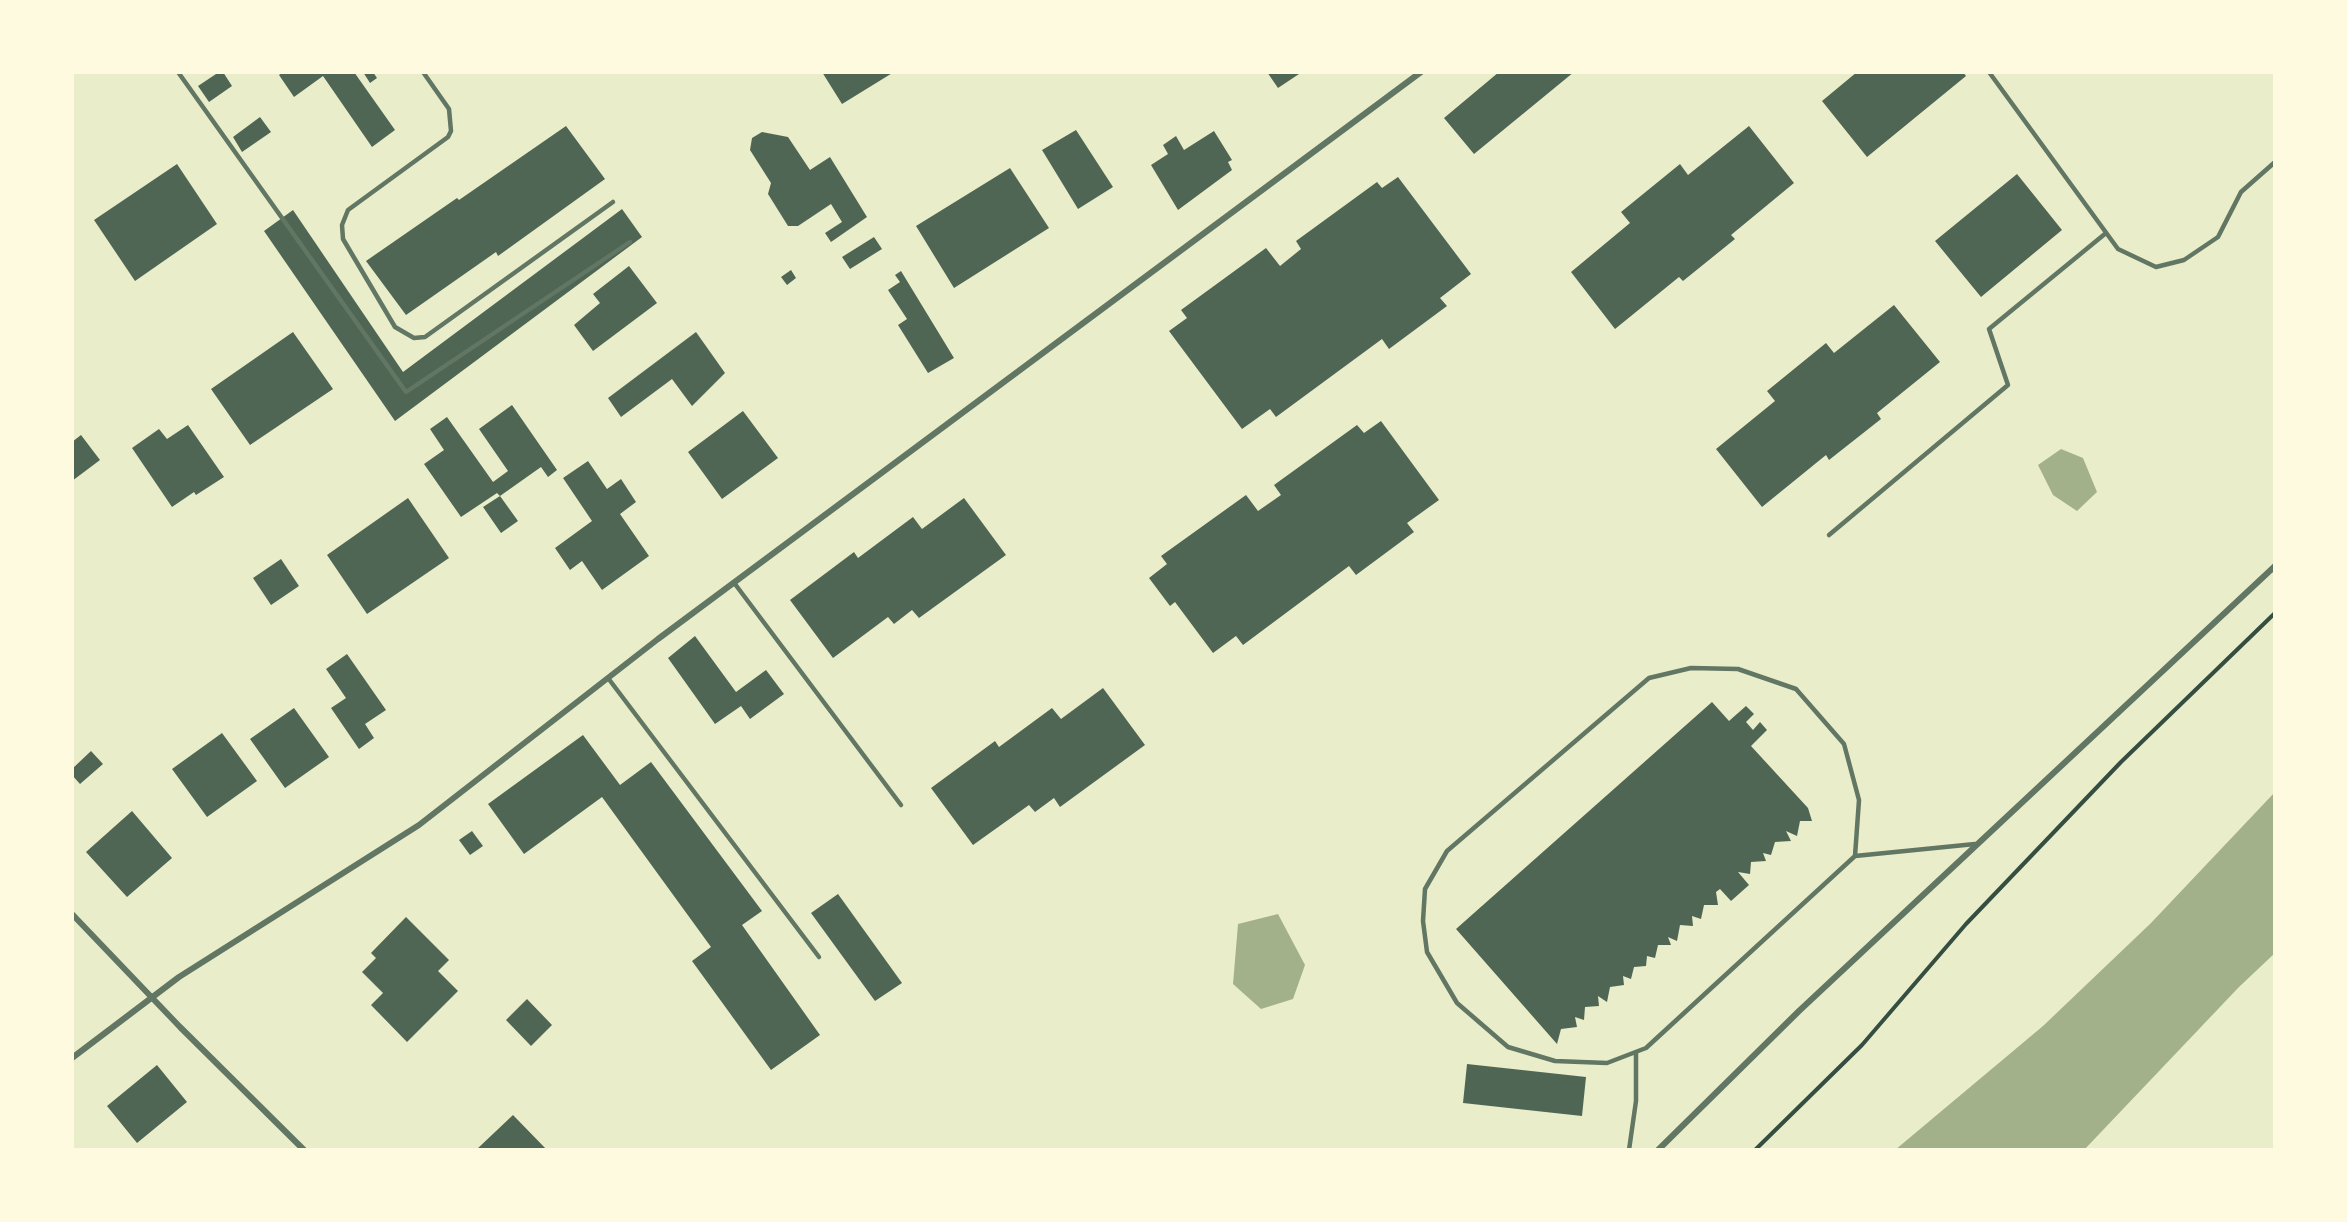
<!DOCTYPE html>
<style>
body{margin:0}
#map{position:relative;width:2347px;height:1222px;overflow:hidden;background:#e9edc9;font-family:"Source Serif 4",serif}
canvas{display:block}
.frame{position:absolute;inset:0;border:74px solid #fefae0;pointer-events:none}
</style>
<div id="map">
<canvas width="2347" height="1222"></canvas>
<div class="frame"></div>
</div>
<script>
const context = document.querySelector('canvas').getContext('2d');
context.lineJoin = 'round';
function paint(path, color) {
  context.fillStyle = color;
  context.fill(path, 'evenodd');
}
function shape(rows) {
  const path = new Path2D();
  for (const r of rows) {
    path.moveTo(r[0], r[1]);
    for (let i = 2; i < r.length; i += 2) path.lineTo(r[i], r[i + 1]);
  }
  return path;
}
function stroke(path, color, width, dash) {
  context.strokeStyle = color;
  context.lineWidth = width;
  context.lineCap = dash ? 'butt' : 'round';
  context.setLineDash(dash || []);
  context.stroke(path);
}
paint(shape([
 [2061,449,2083,458,2097,492,2077,511,2053,495,2038,465],
 [2275,792,2275,953,2239,987,2084,1150,1895,1150,2043,1026,2151,923],
 [1278,914,1305,965,1293,999,1261,1009,1233,984,1238,924]
]), '#a3b18a');
paint(shape([
 [219,72,223,72,232,86,209,102,198,86],
 [283,72,354,72,395,130,372,147,323,76,294,97,279,75],
 [363,72,373,72,377,78,370,83],
 [822,72,894,72,842,104],
 [1267,72,1302,72,1278,88],
 [1499,72,1574,72,1474,154,1444,118],
 [1857,72,1963,72,1966,76,1867,157,1822,101],
 [260,117,271,132,242,152,233,137],
 [566,126,605,179,498,256,496,252,406,315,366,261,457,198,459,200],
 [1749,126,1794,183,1731,235,1735,239,1683,281,1679,277,1615,329,1571,272,1630,223,1621,212,1680,164,1688,175],
 [1076,130,1113,187,1078,209,1042,150],
 [1214,131,1232,160,1228,162,1232,170,1178,210,1151,165,1168,154,1163,145,1176,136,1184,150],
 [762,132,788,137,810,170,830,157,867,217,831,242,825,233,842,222,831,204,798,226,788,226,768,194,771,183,750,150,752,138],
 [177,164,217,224,135,281,94,220],
 [1010,168,1049,228,954,288,916,226],
 [2017,174,2062,230,1981,297,1935,241],
 [1398,177,1471,274,1440,298,1447,306,1389,349,1382,339,1276,417,1270,409,1242,429,1169,331,1187,318,1181,310,1266,248,1280,266,1301,249,1296,241,1377,182,1382,188],
 [622,209,642,237,395,421,264,231,293,210,403,372],
 [874,237,882,249,850,269,842,257],
 [629,266,657,303,593,351,574,325,600,303,593,294],
 [791,270,796,278,787,285,781,277],
 [901,271,954,358,928,373,898,325,907,319,888,290,900,282,895,275],
 [1894,305,1940,362,1877,413,1881,419,1829,460,1826,455,1762,507,1716,449,1775,401,1767,391,1826,343,1834,353],
 [293,332,333,389,250,445,211,389],
 [696,332,725,373,692,406,672,379,621,417,608,398],
 [512,405,557,470,548,477,541,467,500,496,497,493,461,517,424,464,444,450,430,429,447,417,493,482,508,471,479,429],
 [743,411,778,458,722,499,688,452],
 [1381,421,1439,500,1407,523,1414,532,1356,575,1349,566,1243,645,1236,636,1213,653,1175,602,1170,606,1149,578,1167,564,1161,556,1246,495,1258,511,1281,495,1274,485,1357,425,1364,433],
 [188,425,224,477,196,495,194,492,172,507,132,448,159,429,167,439],
 [81,435,100,460,72,481,72,442],
 [588,461,607,489,621,479,636,502,620,514,649,556,602,590,582,561,570,570,555,548,592,521,563,478],
 [500,496,518,521,501,533,483,507],
 [408,498,449,558,367,614,327,555],
 [964,498,1006,555,919,618,912,610,894,624,888,617,833,658,790,600,854,552,858,558,913,517,922,529],
 [281,559,299,586,271,605,253,578],
 [695,636,736,692,766,670,784,694,750,719,741,706,715,724,668,658],
 [347,654,386,710,365,724,374,738,359,749,331,708,346,698,326,669],
 [1103,688,1145,745,1060,807,1054,798,1035,812,1029,805,973,845,931,788,995,741,999,747,1052,708,1061,719],
 [1712,702,1729,721,1746,706,1754,714,1746,722,1753,730,1760,722,1767,730,1751,746,1808,808,1812,821,1800,821,1797,836,1786,831,1791,841,1775,842,1771,855,1763,853,1766,861,1751,862,1750,874,1738,872,1749,885,1731,901,1720,889,1716,892,1718,905,1704,905,1701,919,1692,916,1693,926,1680,925,1677,941,1668,937,1671,945,1658,945,1655,958,1647,956,1646,966,1634,967,1631,979,1623,976,1624,985,1610,987,1607,1002,1598,996,1599,1006,1585,1007,1584,1020,1575,1017,1577,1027,1561,1029,1557,1044,1456,929],
 [294,708,329,757,285,788,250,739],
 [222,733,257,781,207,817,172,769],
 [583,735,620,785,651,762,762,911,742,925,820,1035,771,1070,692,961,711,947,602,797,524,854,488,804],
 [91,751,103,764,80,784,72,775,72,769],
 [132,811,172,858,127,897,86,852],
 [472,831,483,846,470,855,459,840],
 [838,894,902,983,875,1001,811,913],
 [406,917,449,960,438,971,458,991,407,1042,371,1005,383,993,362,972,376,958,371,953],
 [527,999,552,1025,531,1046,506,1020],
 [1467,1064,1586,1077,1582,1116,1463,1103],
 [157,1065,187,1102,137,1143,107,1106],
 [513,1115,547,1150,476,1150]
]), '#4f6655');
stroke(shape([
 [1755,1150,1862,1045,1966,924,2121,762,2275,613]
]), '#344e41', 4);
stroke(shape([
 [178,72,406,392,630,242],
 [423,72,449,109,451,131,448,137,348,210,342,225,343,239,395,327,414,338,425,337,613,202],
 [1989,72,2118,249,2156,267,2184,260,2218,237,2241,192,2275,162],
 [1829,535,2008,385,1989,329,2106,233],
 [735,584,901,805],
 [608,678,819,957],
 [1855,856,1646,1048,1607,1063,1555,1061,1508,1047,1457,1003,1427,952,1423,921,1425,889,1447,851,1649,678,1691,668,1738,669,1796,689,1844,744,1859,800,1855,856,1975,844],
 [1629,1150,1636,1101,1636,1052]
]), '#617663', 4.5);
stroke(shape([
 [72,914,180,1027,304,1150],
 [72,1058,179,977,419,825,658,639,1421,72],
 [1658,1150,1799,1011,2275,566]
]), '#617663', 6);
</script>
